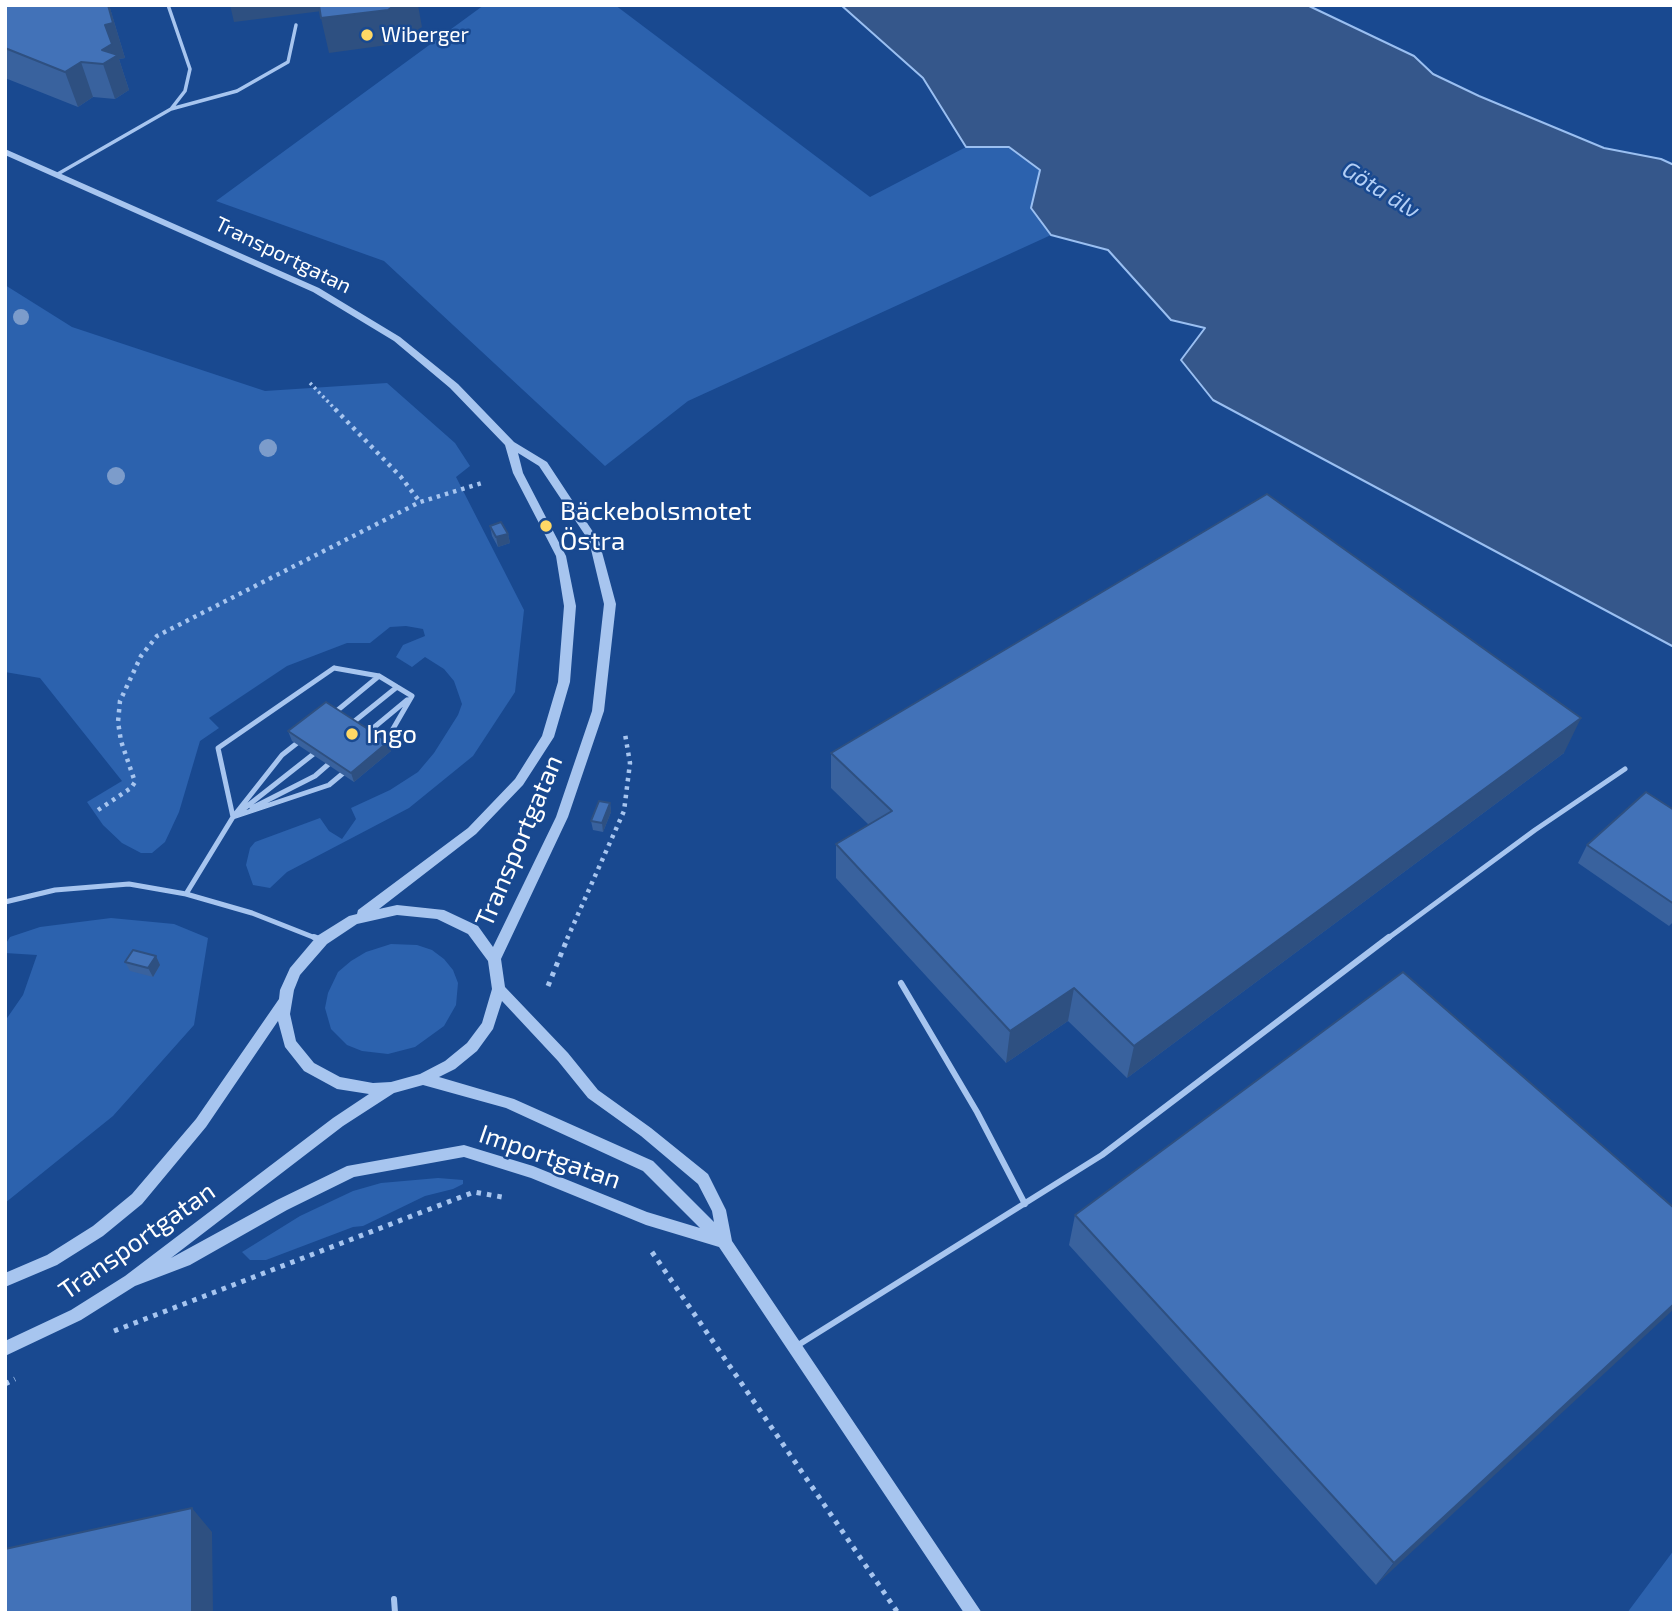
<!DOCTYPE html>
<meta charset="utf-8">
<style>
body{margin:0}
#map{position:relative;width:1679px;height:1618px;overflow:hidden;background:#194990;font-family:"Exo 2",sans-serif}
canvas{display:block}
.frame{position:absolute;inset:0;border:7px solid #fff;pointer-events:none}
</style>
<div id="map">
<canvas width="1679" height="1618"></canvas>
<div class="frame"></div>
</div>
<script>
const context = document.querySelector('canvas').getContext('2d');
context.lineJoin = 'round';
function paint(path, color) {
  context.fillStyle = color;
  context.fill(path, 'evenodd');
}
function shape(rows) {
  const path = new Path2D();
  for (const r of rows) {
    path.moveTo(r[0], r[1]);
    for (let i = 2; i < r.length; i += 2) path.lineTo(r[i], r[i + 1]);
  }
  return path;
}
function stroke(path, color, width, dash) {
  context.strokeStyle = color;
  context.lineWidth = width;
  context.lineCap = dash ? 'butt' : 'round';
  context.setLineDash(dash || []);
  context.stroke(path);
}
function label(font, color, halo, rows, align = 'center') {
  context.font = font + ' "Exo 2",sans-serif';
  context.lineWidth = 5;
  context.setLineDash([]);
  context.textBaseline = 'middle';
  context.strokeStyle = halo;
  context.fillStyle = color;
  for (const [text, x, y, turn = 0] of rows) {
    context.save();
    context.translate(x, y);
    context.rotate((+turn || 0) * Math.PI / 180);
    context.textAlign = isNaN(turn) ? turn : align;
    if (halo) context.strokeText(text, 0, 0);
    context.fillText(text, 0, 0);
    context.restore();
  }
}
paint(shape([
 [484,5,615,5,870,197,966,147,1009,147,1040,170,1031,208,1051,235,688,401,605,466,384,261,216,201],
 [5,285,72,327,265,391,387,383,455,443,470,466,456,477,524,610,515,692,473,756,409,808,287,872,270,888,253,885,246,865,250,848,255,842,320,818,329,831,342,839,356,819,351,808,390,790,418,772,434,753,458,715,462,704,454,681,444,669,425,657,412,667,396,657,403,645,425,636,423,629,406,626,390,627,370,643,347,643,287,666,209,718,219,728,200,741,179,812,165,842,152,853,141,853,122,843,103,825,87,802,122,781,40,678,5,672],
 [111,918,174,924,208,938,194,1025,113,1116,5,1203,5,1021,23,995,37,955,5,953,5,945,10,937,40,927],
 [391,944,417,945,432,950,444,959,453,970,458,983,456,1005,444,1026,415,1047,388,1054,362,1051,347,1045,331,1029,325,1008,328,993,338,972,351,961,366,952],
 [438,1178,463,1180,463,1184,453,1189,425,1196,363,1226,353,1227,266,1260,250,1260,242,1252,300,1216,353,1191,381,1183],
 [1674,1550,1674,1613,1627,1613]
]), '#2c62ae');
const water = shape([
 [841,5,1307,5,1414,56,1433,74,1479,96,1604,148,1661,159,1674,165,1674,647,1213,400,1181,360,1205,328,1171,320,1108,250,1051,235,1031,208,1040,170,1009,147,966,147,923,78,841,5]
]);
paint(water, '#35578b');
stroke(water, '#9abff1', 2);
stroke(shape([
 [310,383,337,411]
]), '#a7c5ef', 3.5, [2.5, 3.5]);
stroke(shape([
 [335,409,401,477,420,502],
 [98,810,131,788,135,782,121,741,118,722,120,701,141,656,157,636,420,502,485,482],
 [567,939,624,811,630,763,625,734]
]), '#a7c5ef', 4.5, [3.5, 5]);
stroke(shape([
 [548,986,568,937],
 [652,1252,898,1613],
 [114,1331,474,1192,502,1197],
 [5,1384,15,1379]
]), '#a7c5ef', 5, [4.5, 6]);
stroke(shape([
 [171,109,237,91,288,62,296,25],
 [56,175,171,109,185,91,190,69,168,5]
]), '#a7c5ef', 3.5);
stroke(shape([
 [334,668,379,676,412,696,390,734,329,785,233,817,218,748,334,668],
 [333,714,379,676],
 [351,724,397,687],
 [366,734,407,700],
 [252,808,315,776,331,762],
 [241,811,316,752],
 [186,894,233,817,282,755,301,740],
 [5,902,55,890,129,884,186,894,252,913,318,939],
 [1387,939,1535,830,1625,769]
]), '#a7c5ef', 5);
stroke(shape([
 [314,937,322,940],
 [901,983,977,1112,1025,1204],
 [795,1347,1102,1155,1389,937],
 [394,1599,395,1613]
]), '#a7c5ef', 6);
paint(shape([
 [5,149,319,288,400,337,458,384,514,442,547,462,599,541,616,604,604,711,568,817,501,959,505,987,568,1053,598,1090,651,1128,708,1174,726,1210,732,1241,982,1613,964,1613,719,1247,646,1225,531,1178,464,1157,354,1177,287,1210,190,1265,135,1286,81,1320,5,1356,5,1341,71,1310,125,1276,333,1118,369,1094,337,1089,304,1071,285,1047,278,1021,206,1127,142,1204,103,1236,57,1265,5,1287,5,1273,47,1255,93,1226,132,1194,196,1119,279,999,280,990,290,968,317,936,349,916,357,914,358,910,468,828,515,779,542,736,558,682,564,606,556,556,513,473,505,445,450,388,394,341,313,292,5,155,5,149],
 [518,453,539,466,589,541,604,604,592,711,556,817,493,947,478,926,444,910,397,905,379,909,476,834,523,785,554,737,570,682,576,606,566,556,523,473,518,453],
 [397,915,437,919,468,934,488,961,492,989,482,1023,467,1043,445,1061,420,1074,391,1082,373,1083,340,1077,314,1063,296,1041,290,1014,294,990,300,975,327,944,357,924,397,915],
 [502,1001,558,1061,588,1098,641,1136,698,1184,712,1211,714,1222,653,1161,514,1099,439,1077,455,1069,477,1051,493,1029,502,1001],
 [423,1085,506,1108,643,1171,700,1228,647,1212,533,1166,464,1145,347,1166,277,1200,171,1258,343,1126,394,1093,423,1085]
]), '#a7c5ef');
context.fillStyle = '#7c9ccb';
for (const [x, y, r] of [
 [21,317,8],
 [268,448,9],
 [116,476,9]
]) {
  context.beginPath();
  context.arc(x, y, r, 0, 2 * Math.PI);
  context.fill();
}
paint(shape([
 [5,5,109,5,125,58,119,59,129,90,115,99,93,97,78,107,5,78],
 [490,526,508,534,510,543,498,547,492,536],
 [288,731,388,742,391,751,354,782,292,741],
 [831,753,1564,753,1127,1078,1068,1021,1006,1063,836,878,836,844,869,825,831,788],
 [610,803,611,812,603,832,593,830,591,821],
 [1674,810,1674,921,1669,926,1578,863,1587,845],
 [156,956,160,965,153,977,130,971,125,962],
 [1674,1208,1376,1585,1069,1245,1075,1215]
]), '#39629e');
paint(shape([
 [108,5,109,5,125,58,119,59,129,90,115,99,103,64,102,50],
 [230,5,320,5,322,11,234,22],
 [395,5,418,5,422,27,395,44,329,53,321,18],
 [81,62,93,97,78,107,65,72],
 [508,534,510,543,498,547,496,537],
 [1581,718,1564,753,1127,1078,1134,1046],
 [388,742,391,751,354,782,351,773],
 [610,803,611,812,603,832,602,823],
 [156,956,160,965,153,977,148,968],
 [1074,988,1068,1021,1006,1063,1010,1031],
 [1674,1304,1674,1309,1376,1585,1394,1563],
 [192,1508,212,1532,213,1613,192,1613]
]), '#2e5081');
const building = shape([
 [5,5,108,5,113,23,105,25,112,44,102,50,118,55,103,64,81,62,65,72,5,48,5,5],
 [319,5,395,5,388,10,321,18,319,5],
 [1267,494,1581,718,1134,1046,1074,988,1010,1031,836,844,892,811,831,753,1267,494],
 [501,522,508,534,496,537,490,526,501,522],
 [326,702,388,742,351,773,288,731,326,702],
 [1646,792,1674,810,1674,904,1587,845,1646,792],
 [599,801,610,803,602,823,591,821,599,801],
 [133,950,156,956,148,968,125,962,133,950],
 [1403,972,1674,1208,1674,1304,1394,1563,1075,1215,1403,972],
 [192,1508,192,1613,5,1613,5,1549,192,1508]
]);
paint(building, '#4272b8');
stroke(building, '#2e5081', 2);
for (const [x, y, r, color] of [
 [367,35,7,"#ffd865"],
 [546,526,7,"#ffd865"],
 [352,734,7,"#ffd865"]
]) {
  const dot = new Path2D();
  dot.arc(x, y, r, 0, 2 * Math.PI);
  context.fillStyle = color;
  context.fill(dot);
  stroke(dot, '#194990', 2.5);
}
label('21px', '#fff', '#194990', [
 ["Wiberger",381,35]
], 'left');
label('21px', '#fff', '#194990', [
 ["Transportgatan",283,255,26]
]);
label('italic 23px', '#b3cff6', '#194990', [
 ["Göta älv",1381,190,32]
]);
label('26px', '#fff', '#194990', [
 ["Bäckebolsmotet",560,511],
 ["Östra",560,541],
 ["Ingo",366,734]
], 'left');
label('26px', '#fff', '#194990', [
 ["Transportgatan",519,841,-67],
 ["Importgatan",550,1157,19],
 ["Transportgatan",137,1241,-35]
]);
</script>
